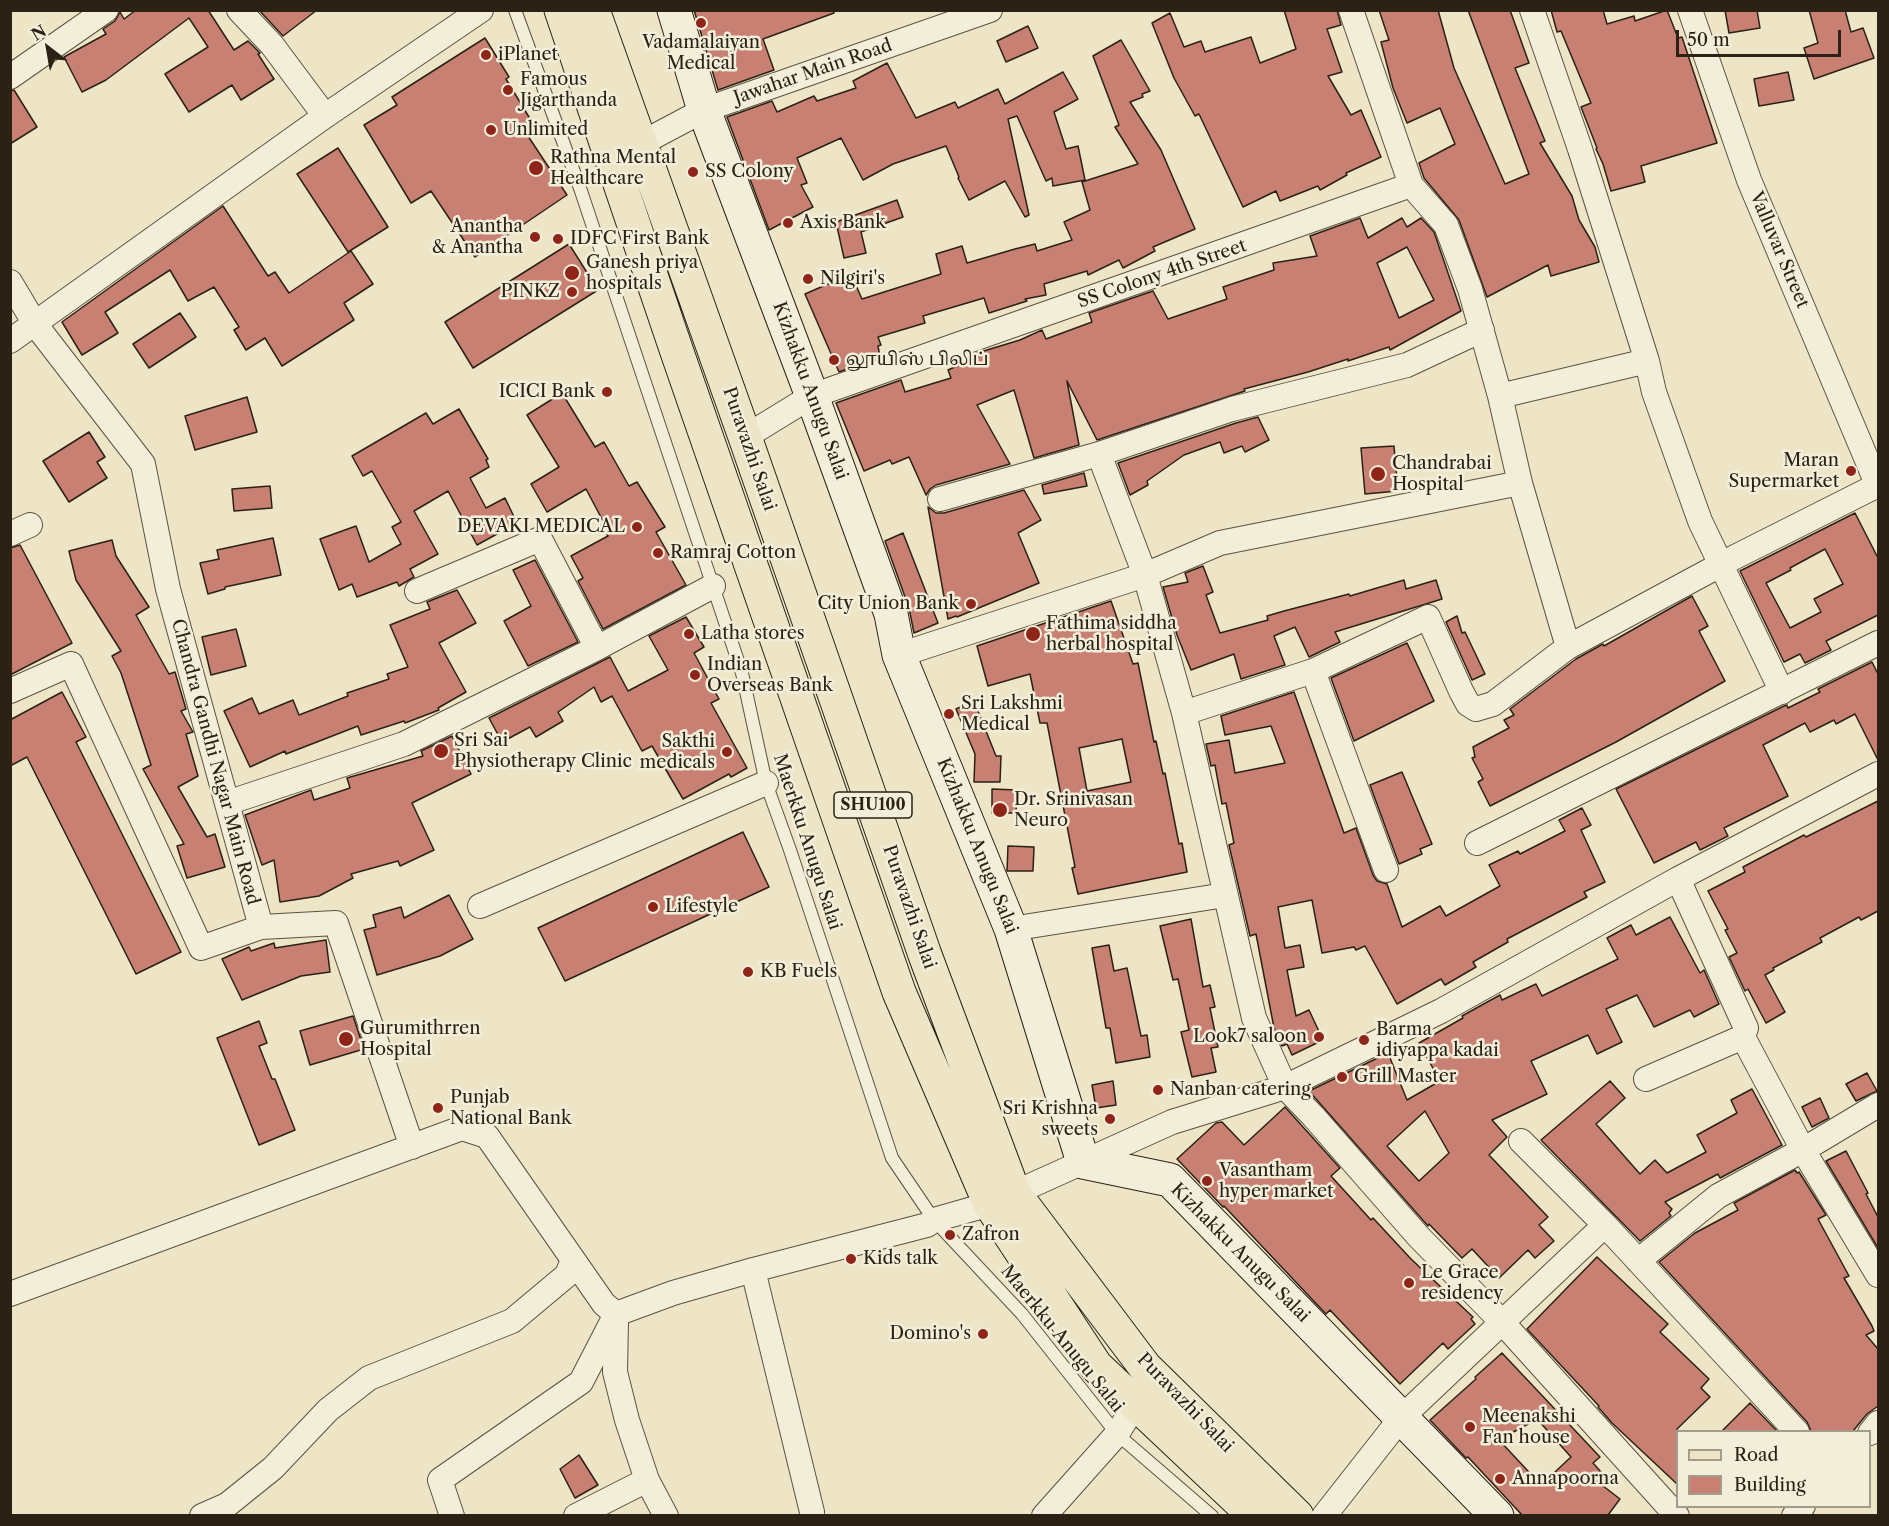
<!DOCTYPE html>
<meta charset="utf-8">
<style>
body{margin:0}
#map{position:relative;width:1889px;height:1526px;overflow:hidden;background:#ede5c6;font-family:"Libre Caslon Text",serif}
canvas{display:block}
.frame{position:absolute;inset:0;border:12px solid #2b2114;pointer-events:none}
.legend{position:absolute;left:1676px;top:1430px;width:195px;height:78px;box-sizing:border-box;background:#f3eeda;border:2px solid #a39c8b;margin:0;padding:8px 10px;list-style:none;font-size:18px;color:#2b2114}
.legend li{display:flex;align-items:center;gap:12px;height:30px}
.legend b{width:30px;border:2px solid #a39c8b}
.north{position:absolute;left:18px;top:18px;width:60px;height:60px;-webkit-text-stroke:4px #f3eeda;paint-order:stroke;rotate:329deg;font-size:16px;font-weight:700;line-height:24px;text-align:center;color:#2b2114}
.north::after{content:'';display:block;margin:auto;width:21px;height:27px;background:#2b2114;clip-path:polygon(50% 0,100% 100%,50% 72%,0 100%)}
.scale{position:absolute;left:1676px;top:30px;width:165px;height:27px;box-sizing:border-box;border:3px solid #2b2114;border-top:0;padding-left:8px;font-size:18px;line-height:21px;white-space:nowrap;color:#2b2114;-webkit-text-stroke:4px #f3eeda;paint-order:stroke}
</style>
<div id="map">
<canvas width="1889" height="1526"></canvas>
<div class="frame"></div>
<ul class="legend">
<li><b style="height:8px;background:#ede5c6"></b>Road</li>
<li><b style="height:16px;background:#c88073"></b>Building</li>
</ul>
<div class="north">N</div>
<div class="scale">50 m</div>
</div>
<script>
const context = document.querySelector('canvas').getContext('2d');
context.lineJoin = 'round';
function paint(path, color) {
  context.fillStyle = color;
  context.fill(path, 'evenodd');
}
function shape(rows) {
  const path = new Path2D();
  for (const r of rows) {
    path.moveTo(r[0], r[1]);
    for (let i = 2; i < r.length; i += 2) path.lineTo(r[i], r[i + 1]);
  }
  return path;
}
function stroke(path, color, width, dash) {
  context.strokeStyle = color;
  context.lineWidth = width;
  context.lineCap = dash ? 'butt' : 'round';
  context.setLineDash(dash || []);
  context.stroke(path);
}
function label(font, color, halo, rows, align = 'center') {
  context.font = font + ' "Libre Caslon Text","Noto Serif Tamil",serif';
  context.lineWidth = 5;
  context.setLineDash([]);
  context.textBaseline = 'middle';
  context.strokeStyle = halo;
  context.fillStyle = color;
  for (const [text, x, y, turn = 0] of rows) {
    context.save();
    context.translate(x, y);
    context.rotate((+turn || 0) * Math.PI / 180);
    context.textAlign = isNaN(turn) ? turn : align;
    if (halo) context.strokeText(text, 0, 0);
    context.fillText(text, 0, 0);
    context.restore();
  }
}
const building = shape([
 [136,10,208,10,234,50,248,41,260,53,258,54,274,79,241,100,232,85,189,112,165,74,208,47,189,18,106,80,82,92,64,57,106,34,103,29,115,21,120,12,124,19,136,10],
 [259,10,317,10,283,36,259,10],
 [694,10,834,10,834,13,763,39,774,70,718,90,694,10],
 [1284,10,1337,10,1341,25,1327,29,1342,72,1328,76,1351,115,1361,110,1381,157,1346,173,1347,175,1320,190,1318,186,1280,201,1276,191,1243,207,1199,114,1195,116,1174,78,1152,23,1170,13,1184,47,1201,41,1205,52,1251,37,1260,63,1296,49,1284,10],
 [1379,10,1438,10,1454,68,1505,184,1529,174,1468,10,1510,10,1529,63,1515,68,1545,141,1540,143,1572,196,1579,220,1595,247,1599,262,1551,276,1548,265,1487,297,1459,220,1424,178,1419,163,1455,144,1440,108,1407,123,1393,88,1381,42,1389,40,1379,10],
 [1551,10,1603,10,1607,24,1634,16,1635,21,1667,10,1678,38,1682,37,1717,143,1641,166,1645,182,1611,191,1603,164,1596,149,1597,148,1581,107,1591,103,1561,31,1557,32,1551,10],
 [1725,10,1757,10,1760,28,1729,33,1725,10],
 [1809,10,1845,10,1851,32,1863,28,1874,58,1814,79,1804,48,1818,43,1809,10],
 [1028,26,1038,48,1006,62,997,41,1028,26],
 [485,38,509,77,506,79,535,127,526,133,567,195,475,257,431,191,411,203,364,125,397,105,392,97,485,38],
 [1121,40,1150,91,1142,94,1143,97,1130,102,1161,150,1195,229,1153,247,1155,251,1123,268,1119,260,1088,275,1087,271,1044,284,1046,295,1025,299,1027,301,989,313,984,298,923,316,925,323,878,337,881,345,878,346,880,357,839,372,805,294,851,274,862,299,941,274,936,254,962,246,967,263,1015,249,1035,244,1037,251,1072,240,1064,222,1090,210,1082,182,1138,164,1115,127,1119,125,1093,56,1121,40],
 [887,63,916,118,955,102,958,108,998,89,1005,104,1063,72,1078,99,1054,112,1066,149,1078,146,1085,180,1053,186,1052,178,1046,181,1017,116,1008,119,1029,215,1025,217,1005,181,969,200,958,178,959,177,946,146,893,164,863,180,841,138,797,158,807,183,801,185,813,207,769,230,727,117,772,101,777,112,814,96,817,101,856,88,853,81,887,63],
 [1788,72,1794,100,1759,106,1754,79,1788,72],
 [14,90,37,127,10,144,10,91,14,90],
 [338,148,388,227,348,252,297,174,338,148],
 [897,200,903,217,861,232,866,253,844,258,836,222,897,200],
 [223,206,268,276,275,272,289,293,351,251,373,284,344,303,354,320,282,366,265,338,246,350,234,330,239,327,214,287,188,301,170,270,105,312,118,333,82,355,62,322,223,206],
 [1360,218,1368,238,1402,218,1407,227,1421,218,1434,232,1461,311,1390,350,1389,347,1348,361,1348,359,1308,372,1244,389,1245,391,1097,440,1067,381,1079,445,1034,458,1014,390,977,405,1010,464,936,485,930,489,926,495,909,457,892,464,890,460,864,471,836,403,901,380,905,392,951,378,948,370,978,357,977,353,1020,340,1042,330,1046,339,1092,322,1089,313,1153,291,1168,319,1227,299,1223,287,1274,270,1273,263,1317,256,1310,236,1360,218],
 [1407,247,1434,300,1399,318,1377,263,1407,247],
 [569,244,598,290,473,368,445,322,569,244],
 [180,313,196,337,149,368,133,344,180,313],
 [562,393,595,447,604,442,629,486,637,482,665,527,656,532,686,585,603,629,578,581,583,578,571,556,608,536,601,525,604,523,586,489,547,512,531,484,559,467,527,415,562,393],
 [247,397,257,432,195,450,185,416,247,397],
 [459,409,488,459,486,460,489,467,470,478,486,508,505,498,517,523,477,545,448,491,414,511,438,554,410,569,414,577,399,586,397,582,357,597,352,584,339,590,320,539,356,526,369,562,401,544,392,527,401,522,372,471,363,476,352,456,426,413,433,424,459,409],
 [1258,417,1269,440,1245,452,1242,446,1224,453,1220,442,1184,455,1147,481,1148,485,1130,495,1118,463,1236,423,1258,417],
 [89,432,105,457,97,462,107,478,69,502,43,461,89,432],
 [1394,446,1398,491,1365,494,1361,448,1394,446],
 [1084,473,1087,486,1044,494,1042,485,1084,473],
 [270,486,272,508,234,511,232,489,270,486],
 [1024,490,1041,520,1018,533,1039,583,957,617,956,616,948,619,928,507,936,513,944,513,1024,490],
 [1855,513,1878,558,1878,615,1826,641,1831,650,1805,663,1800,654,1784,662,1740,571,1855,513],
 [1825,549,1843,584,1814,599,1821,612,1790,628,1766,583,1791,570,1790,568,1825,549],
 [903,533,938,623,914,633,909,608,885,541,903,533],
 [273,538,281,575,225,587,225,589,208,594,200,563,219,559,217,550,273,538],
 [112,540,116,556,149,607,136,615,169,674,175,672,186,709,181,711,193,732,186,734,198,776,178,787,207,837,215,834,225,867,187,878,177,846,184,844,143,769,151,765,121,673,112,656,121,651,76,580,69,551,112,540],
 [20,545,72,643,10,675,10,548,20,545],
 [535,560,578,642,528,666,504,621,531,606,513,570,535,560],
 [1203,566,1213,592,1206,595,1220,633,1268,620,1267,616,1284,611,1349,594,1350,596,1404,580,1406,589,1436,580,1442,599,1335,632,1340,642,1309,657,1295,627,1274,636,1285,665,1241,679,1234,654,1191,670,1177,635,1163,587,1188,582,1185,573,1203,566],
 [457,590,476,623,439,643,466,692,438,708,439,710,405,723,404,721,361,735,358,726,286,754,285,751,250,767,224,711,252,698,259,714,293,700,299,715,348,696,347,693,389,679,387,674,408,667,390,625,430,609,427,602,457,590],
 [1692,596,1708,626,1699,631,1725,681,1616,742,1490,806,1478,782,1483,779,1472,758,1475,757,1473,747,1509,728,1504,720,1514,715,1510,709,1576,659,1603,644,1604,646,1692,596],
 [1111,601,1133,664,1138,663,1154,742,1156,741,1163,774,1165,773,1179,844,1182,843,1187,872,1078,894,1072,868,1075,867,1047,723,1040,723,1030,674,988,686,977,646,1111,601],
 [1122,739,1131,782,1087,791,1079,748,1122,739],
 [1457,616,1462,633,1465,632,1485,674,1472,680,1446,622,1457,616],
 [686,617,704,647,694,653,719,699,711,703,747,768,731,777,729,774,683,799,652,746,642,751,612,696,601,702,594,687,558,712,563,721,536,737,530,727,502,742,489,718,610,657,628,691,668,670,649,636,686,617],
 [236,629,246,666,211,675,202,637,236,629],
 [1407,643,1434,701,1354,741,1331,678,1407,643],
 [1872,662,1878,674,1878,760,1855,714,1836,724,1834,720,1810,732,1805,723,1763,745,1788,796,1724,828,1728,836,1700,850,1696,842,1654,863,1616,789,1784,706,1787,705,1788,708,1820,692,1818,689,1872,662],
 [62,692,86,737,76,742,181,952,136,974,27,757,10,766,10,720,62,692],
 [1294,692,1344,833,1356,828,1373,875,1377,881,1387,884,1402,927,1440,906,1446,916,1500,886,1489,865,1518,851,1520,854,1565,831,1559,820,1582,808,1591,825,1581,830,1605,882,1584,892,1587,897,1507,939,1508,942,1473,962,1476,967,1445,985,1441,979,1397,1004,1365,946,1356,950,1354,947,1322,953,1312,900,1278,907,1285,948,1300,945,1304,967,1287,970,1296,1016,1309,1010,1323,1040,1292,1055,1287,1044,1282,1046,1274,1028,1256,934,1250,936,1229,845,1234,843,1226,803,1222,804,1215,765,1211,766,1206,744,1229,740,1235,773,1285,763,1271,726,1225,735,1221,716,1294,692],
 [974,701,996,756,1001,756,1000,782,974,782,975,754,956,709,974,701],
 [452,736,471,774,412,803,434,850,400,866,398,861,351,874,353,878,319,896,280,902,274,860,262,865,245,815,311,790,314,800,350,788,347,778,423,756,421,751,452,736],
 [1402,772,1432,844,1420,849,1422,854,1399,864,1370,785,1402,772],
 [992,789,1017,790,1016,813,992,813,992,789],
 [1878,801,1878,911,1861,920,1859,917,1820,938,1822,942,1773,968,1774,970,1765,975,1785,1012,1766,1023,1748,989,1745,991,1729,957,1737,953,1725,930,1728,929,1708,891,1745,872,1743,867,1804,835,1806,837,1878,801],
 [743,832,769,887,565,981,538,928,743,832],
 [1008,846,1034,847,1033,871,1007,871,1008,846],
 [449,895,473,939,440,956,377,975,364,930,376,927,373,915,401,907,404,918,449,895],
 [1670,917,1700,973,1704,970,1719,1004,1694,1017,1690,1010,1654,1027,1637,995,1606,1009,1622,1042,1597,1054,1588,1035,1531,1061,1547,1094,1492,1120,1507,1137,1489,1155,1548,1217,1539,1225,1554,1241,1535,1258,1528,1250,1499,1278,1472,1249,1462,1258,1429,1224,1428,1226,1309,1091,1388,1053,1407,1100,1440,1081,1419,1043,1463,1018,1462,1016,1500,995,1502,1000,1536,984,1542,996,1618,959,1607,938,1631,925,1636,935,1670,917],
 [1425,1111,1449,1153,1419,1181,1387,1146,1425,1111],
 [1191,919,1203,987,1210,985,1215,1007,1210,1008,1218,1047,1211,1048,1216,1072,1192,1077,1181,1032,1189,1030,1178,979,1173,980,1160,926,1191,919],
 [326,940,330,972,301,976,242,1000,222,959,249,947,251,951,274,943,275,948,326,940],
 [1109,945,1114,971,1127,968,1141,1036,1147,1035,1150,1057,1116,1063,1110,1028,1106,1028,1092,948,1109,945],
 [353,1016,364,1049,310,1065,300,1031,353,1016],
 [259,1021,267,1043,259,1046,272,1079,275,1079,295,1130,259,1145,217,1038,259,1021],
 [1867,1073,1877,1091,1856,1101,1846,1084,1867,1073],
 [1113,1081,1116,1105,1096,1108,1092,1085,1113,1081],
 [1610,1081,1625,1098,1596,1124,1640,1174,1655,1160,1667,1173,1706,1152,1697,1135,1737,1113,1731,1100,1752,1089,1782,1145,1720,1178,1718,1174,1665,1202,1672,1209,1669,1213,1671,1216,1640,1241,1541,1140,1610,1081],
 [1820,1098,1829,1118,1812,1127,1802,1107,1820,1098],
 [1285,1107,1340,1168,1331,1176,1371,1220,1373,1218,1411,1259,1473,1317,1471,1319,1475,1324,1448,1349,1443,1343,1400,1384,1330,1310,1326,1314,1224,1206,1223,1207,1177,1159,1216,1123,1222,1122,1244,1145,1285,1107],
 [1846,1151,1868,1193,1866,1194,1878,1217,1878,1248,1826,1161,1846,1151],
 [1795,1170,1797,1173,1799,1172,1826,1215,1818,1219,1849,1276,1844,1278,1872,1326,1874,1331,1866,1335,1878,1349,1878,1406,1867,1414,1853,1431,1811,1431,1807,1422,1659,1262,1695,1233,1738,1210,1734,1203,1795,1170],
 [1597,1257,1668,1324,1660,1332,1709,1379,1701,1388,1710,1397,1677,1429,1677,1484,1612,1423,1598,1407,1599,1406,1527,1329,1597,1257],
 [1502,1353,1600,1457,1593,1463,1601,1472,1594,1479,1620,1499,1608,1515,1522,1515,1468,1457,1466,1458,1430,1420,1476,1379,1475,1377,1502,1353],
 [1537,1419,1571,1457,1541,1485,1499,1440,1537,1419],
 [1750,1403,1777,1431,1722,1431,1750,1403],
 [579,1455,598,1485,575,1498,560,1469,579,1455]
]);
paint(building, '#c88073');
stroke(building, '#2b2114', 1.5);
const lane = shape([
 [515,10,581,191,742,673,766,783,790,850,892,1158,934,1220,1022,1314,1117,1434,1212,1516]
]);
const street = shape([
 [239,10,272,45,325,116],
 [1532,10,1580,149,1647,361,1654,392,1700,521,1782,692],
 [1690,10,1749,180,1878,486],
 [10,77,106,10],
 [640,144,704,110,990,10],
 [1411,185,1446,225,1470,289,1500,396,1520,483],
 [10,282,35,324,143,464,168,589,261,927,336,923,412,1147],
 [10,341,325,116,481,10],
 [1500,396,1647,361],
 [745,437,812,396,1411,185,1351,10],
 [1099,454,1145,575,1184,713,1254,1018,1285,1087,1313,1116,1418,1236,1502,1322,1677,1516],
 [940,499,1099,454,1232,409,1407,365,1482,330],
 [10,534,30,525],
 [417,591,540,539,597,648],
 [899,655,1145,575,1220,543,1520,483,1568,647,1733,558,1878,485],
 [1313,671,1386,870],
 [10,691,71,664,201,948,261,927],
 [1184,713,1313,671,1428,617,1461,691,1468,704,1476,709,1493,704,1568,647],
 [227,803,404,744,597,648,713,586],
 [1477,843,1878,643],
 [1678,879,1746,1028,1743,1037,1803,1150,1878,1275],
 [480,906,766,783],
 [1011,929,1225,895],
 [1646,1079,1743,1037],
 [1521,1141,1605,1225,1797,1432],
 [1638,1261,1718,1196,1803,1150,1878,1105],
 [753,1270,812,1512],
 [10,1294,462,1128,487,1136,604,1304,616,1314,673,1293,753,1270,927,1225,934,1220,990,1204,1172,1122,1285,1087,1441,1011,1678,879,1878,774],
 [616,1320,615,1372,627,1420,647,1480,666,1516],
 [1870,1433,1878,1423],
 [202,1516,227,1505,273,1468,328,1410,369,1378,512,1321,567,1275,573,1260],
 [452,1516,440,1480,581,1382,616,1314],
 [576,1516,647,1480],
 [1044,1516,1117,1434,1136,1403],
 [1324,1516,1401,1418,1605,1225],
 [1794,1516,1803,1506]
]);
const secondary = shape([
 [674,10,704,110,812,396,891,614,899,655,1011,929,1083,1162,1170,1180,1497,1516]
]);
const primary = shape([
 [561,10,677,352,899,992,990,1204,1096,1366,1255,1516],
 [593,10,745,437,925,955,1014,1193,1145,1367,1297,1516]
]);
stroke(lane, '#5c5240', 14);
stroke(street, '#5c5240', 26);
stroke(secondary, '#2b2114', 35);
stroke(primary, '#2b2114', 35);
stroke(lane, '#f3eeda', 12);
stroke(street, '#f3eeda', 24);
stroke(secondary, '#f3eeda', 33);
stroke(primary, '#ede5c6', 33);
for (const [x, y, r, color] of [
 [701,23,6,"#8f2418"],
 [486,55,6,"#8f2418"],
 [508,90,6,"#8f2418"],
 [491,130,6,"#8f2418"],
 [536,168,8,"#8f2418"],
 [693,172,6,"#8f2418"],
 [788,223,6,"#8f2418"],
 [535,237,6,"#8f2418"],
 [558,239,6,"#8f2418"],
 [572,273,8,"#8f2418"],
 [808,279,6,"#8f2418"],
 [572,292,6,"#8f2418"],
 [834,360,6,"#8f2418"],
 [607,392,6,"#8f2418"],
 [1851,471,6,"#8f2418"],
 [1378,474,8,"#8f2418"],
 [637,527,6,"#8f2418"],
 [658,553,6,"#8f2418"],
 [971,604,6,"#8f2418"],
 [689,634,6,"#8f2418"],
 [1033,634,8,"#8f2418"],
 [695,675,6,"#8f2418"],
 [949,714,6,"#8f2418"],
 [441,751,8,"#8f2418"],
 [727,752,6,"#8f2418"],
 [1000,810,8,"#8f2418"],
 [653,907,6,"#8f2418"],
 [748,972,6,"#8f2418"],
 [1319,1037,6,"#8f2418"],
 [346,1039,8,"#8f2418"],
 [1364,1040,6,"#8f2418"],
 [1342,1077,6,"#8f2418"],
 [1158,1090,6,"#8f2418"],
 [438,1108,6,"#8f2418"],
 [1110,1119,6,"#8f2418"],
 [1207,1181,6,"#8f2418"],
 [950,1235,6,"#8f2418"],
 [851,1259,6,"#8f2418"],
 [1409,1283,6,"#8f2418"],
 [983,1334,6,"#8f2418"],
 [1470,1427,6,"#8f2418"],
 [1500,1479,6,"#8f2418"]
]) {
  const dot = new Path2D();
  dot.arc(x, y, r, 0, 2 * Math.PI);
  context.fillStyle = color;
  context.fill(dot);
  stroke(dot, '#f3eeda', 2);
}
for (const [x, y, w] of [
 [873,805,78]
]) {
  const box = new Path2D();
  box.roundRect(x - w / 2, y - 13, w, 26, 4.5);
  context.fillStyle = '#f3eeda';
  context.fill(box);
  stroke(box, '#2b2114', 1.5);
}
label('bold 16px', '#2b2114', null, [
 ["SHU100",873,805]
]);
label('18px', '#2b2114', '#f3eeda', [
 ["Vadamalaiyan",701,43,"center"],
 ["Medical",701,64,"center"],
 ["iPlanet",498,55],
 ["Famous",520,80],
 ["Jigarthanda",520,101],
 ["Unlimited",503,130],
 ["Rathna Mental",550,158],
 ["Healthcare",550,179],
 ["SS Colony",705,172],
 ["Axis Bank",800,223],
 ["Anantha",523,227,"right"],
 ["& Anantha",523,248,"right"],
 ["IDFC First Bank",570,239],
 ["Ganesh priya",586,263],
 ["hospitals",586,284],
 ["Nilgiri's",820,279],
 ["PINKZ",560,292,"right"],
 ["லூயிஸ் பிலிப்",846,360],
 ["ICICI Bank",595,392,"right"],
 ["Maran",1839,461,"right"],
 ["Supermarket",1839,482,"right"],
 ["Chandrabai",1392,464],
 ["Hospital",1392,485],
 ["DEVAKI MEDICAL",625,527,"right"],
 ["Ramraj Cotton",670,553],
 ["City Union Bank",959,604,"right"],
 ["Fathima siddha",1046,624],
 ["herbal hospital",1046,645],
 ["Latha stores",701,634],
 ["Indian",707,665],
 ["Overseas Bank",707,686],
 ["Sri Lakshmi",961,704],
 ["Medical",961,725],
 ["Sri Sai",454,741],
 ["Physiotherapy Clinic",454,762],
 ["Sakthi",715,742,"right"],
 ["medicals",715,763,"right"],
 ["Dr. Srinivasan",1014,800],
 ["Neuro",1014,821],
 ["Lifestyle",665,907],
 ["KB Fuels",760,972],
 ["Gurumithrren",360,1029],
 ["Hospital",360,1050],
 ["Barma",1376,1030],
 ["idiyappa kadai",1376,1051],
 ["Look7 saloon",1307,1037,"right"],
 ["Grill Master",1354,1077],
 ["Nanban catering",1170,1090],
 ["Punjab",450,1098],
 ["National Bank",450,1119],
 ["Sri Krishna",1098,1109,"right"],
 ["sweets",1098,1130,"right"],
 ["Vasantham",1219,1171],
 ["hyper market",1219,1192],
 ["Zafron",962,1235],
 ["Kids talk",863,1259],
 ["Le Grace",1421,1273],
 ["residency",1421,1294],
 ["Domino's",971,1334,"right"],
 ["Meenakshi",1482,1417],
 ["Fan house",1482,1438],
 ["Annapoorna",1512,1479]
], 'left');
label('18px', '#2b2114', '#f3eeda', [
 ["Jawahar Main Road",813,72,-19],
 ["Valluvar Street",1779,250,67],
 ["SS Colony 4th Street",1162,274,-19],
 ["Kizhakku Anugu Salai",810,391,70],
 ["Puravazhi Salai",749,449,71],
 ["Chandra Gandhi Nagar Main Road",215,762,75],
 ["Maerkku Anugu Salai",807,842,72],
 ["Kizhakku Anugu Salai",977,846,68],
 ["Puravazhi Salai",909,907,71],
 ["Kizhakku Anugu Salai",1240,1253,45],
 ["Maerkku Anugu Salai",1062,1339,51],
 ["Puravazhi Salai",1185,1403,46]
]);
</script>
